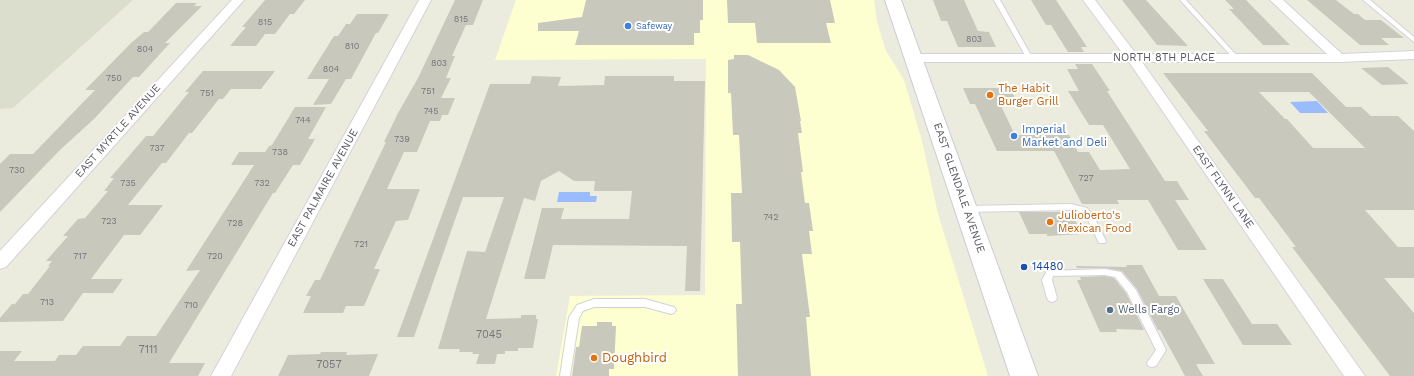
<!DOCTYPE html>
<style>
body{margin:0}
canvas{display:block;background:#ececde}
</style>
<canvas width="1414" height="376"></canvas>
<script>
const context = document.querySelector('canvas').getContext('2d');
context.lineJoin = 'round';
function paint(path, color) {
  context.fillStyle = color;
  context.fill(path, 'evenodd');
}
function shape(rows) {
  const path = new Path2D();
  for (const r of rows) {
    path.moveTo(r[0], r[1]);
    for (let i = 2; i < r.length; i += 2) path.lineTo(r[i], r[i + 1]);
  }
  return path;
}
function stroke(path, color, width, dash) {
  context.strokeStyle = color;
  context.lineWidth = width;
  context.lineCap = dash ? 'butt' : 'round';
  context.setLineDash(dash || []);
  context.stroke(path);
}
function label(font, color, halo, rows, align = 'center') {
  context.font = font + ' "Work Sans",sans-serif';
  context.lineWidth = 4;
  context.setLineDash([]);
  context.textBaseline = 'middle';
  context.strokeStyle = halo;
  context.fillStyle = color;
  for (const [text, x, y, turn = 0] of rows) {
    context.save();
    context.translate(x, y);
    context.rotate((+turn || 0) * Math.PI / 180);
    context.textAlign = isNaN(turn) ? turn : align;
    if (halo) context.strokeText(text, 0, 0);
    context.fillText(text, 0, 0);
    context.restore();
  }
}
paint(shape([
 [516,0,874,0,877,22,886,51,904,80,922,141,938,214,988,376,556,376,570,296,705,295,706,59,495,60]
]), '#feffd0');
paint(shape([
 [0,0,133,0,13,108,0,109]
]), '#dbddcd');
paint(shape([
 [1317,101,1328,113,1300,113,1290,102],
 [559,192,590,192,590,196,597,196,596,202,557,202]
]), '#9bbbff');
paint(shape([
 [265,0,305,0,294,14,290,14,275,34,265,34,256,46,230,46,246,27,242,27],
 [455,0,483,0,473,25,466,25,452,56,455,56,446,78,451,78,441,98,455,98,448,115,442,115,440,121,430,121,417,152,404,152,387,189,420,189,408,220,396,221,374,269,380,269,364,306,346,306,343,313,303,313,311,296,306,296,315,280,320,280,386,142,384,142,398,113,418,78],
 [586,0,703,0,703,20,700,20,700,33,694,33,694,45,575,45,579,31,538,31,538,23,582,17],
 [727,0,830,0,835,23,826,23,831,43,757,43,755,23,728,23],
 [933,0,964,0,978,31,989,32,996,47,958,47,947,21,941,21],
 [1031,0,1056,0,1087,47,1081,47,1084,52,1068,52,1051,25,1046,25],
 [1122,0,1146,0,1188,46,1157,45],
 [1225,0,1246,0,1290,45,1263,45,1229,9,1234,9],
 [1307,0,1336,0,1354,14,1358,14,1365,20,1381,20,1404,38,1381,38,1389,45,1360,45],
 [176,3,197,3,194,6,202,6,165,43,170,43,139,77,133,77,95,118,60,150,0,212,0,164,10,154,33,154,95,90,85,90,131,43,144,32,148,32],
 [357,14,389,14,378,33,376,33,351,79,346,79,331,104,313,105,329,79,307,79,334,36,338,36,346,24,350,24],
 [734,55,748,55,779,70,795,87,801,121,800,121,802,133,798,133,803,172,801,172,805,203,809,203,813,231,809,231,812,254,802,254,810,317,806,317,811,376,738,376,736,304,742,304,740,242,732,242,731,193,742,193,739,135,733,135,731,93,728,93,728,60,734,59],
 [1075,64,1092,64,1110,91,1107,91,1165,181,1177,181,1189,200,1175,200,1207,250,1178,250,1148,200,1117,200,1119,204,1082,204,1054,151,997,151,975,104,970,104,963,88,1010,88,1018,104,1000,104,1015,135,1069,135,1078,152,1089,152,1100,170,1130,169,1103,125,1089,125,1068,91,1079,91,1067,69,1078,69],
 [1388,67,1409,84,1382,85,1361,68],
 [203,71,275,71,261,89,231,89,223,99,219,99,192,133,189,133,166,163,162,163,128,205,163,205,140,235,124,235,91,279,123,279,113,293,83,293,63,321,0,322,0,318,12,304,15,304,23,294,28,294,50,266,48,266,52,261,46,261,68,236,63,236,78,219,85,218,108,191,104,191,114,178,110,178,146,136,153,136,189,92,185,92],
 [1163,73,1312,73,1346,107,1361,107,1371,116,1398,116,1414,131,1414,210,1365,210,1398,247,1414,247,1414,278,1384,278,1414,313,1414,376,1390,376,1292,247,1296,247,1259,198,1255,198,1204,131,1208,131],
 [1259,92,1309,92,1365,148,1313,148,1287,119,1285,119],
 [532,76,561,77,558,86,604,85,605,76,674,76,674,81,705,81,700,291,685,291,687,246,553,245,545,279,524,279,542,208,564,208,561,219,629,219,632,191,594,191,595,181,574,181,559,171,541,181,535,201,524,198,486,319,521,318,521,315,536,315,536,319,538,319,533,348,518,348,518,351,505,351,505,354,497,354,495,364,476,364,479,354,472,354,473,352,459,352,460,349,438,349,467,251,485,252,504,197,463,197,414,337,397,337,490,84,530,84],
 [295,107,326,107,308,139,315,139,300,165,293,165,275,193,273,193,169,363,205,363,198,376,0,376,0,351,22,351,14,361,55,361,59,355,76,355,83,346,120,346,127,336,156,336,200,270,186,271,254,165,231,165,239,152,265,152,269,146,272,145],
 [1019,212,1071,212,1082,234,1047,236,1047,234,1029,234],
 [1126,265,1142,265,1159,296,1176,296,1215,364,1196,364,1203,376,1185,376,1160,330,1158,330,1137,289,1122,271,1105,268,1077,268,1076,266,1127,267],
 [1105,276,1114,278,1126,293,1144,330,1116,329,1117,332,1100,332,1077,280,1081,280,1080,277],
 [1203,279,1223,279,1252,324,1277,324,1292,345,1243,345],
 [597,322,612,322,612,326,616,326,614,369,609,369,609,376,572,376,576,347,579,347,582,326,597,326],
 [321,352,347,352,346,355,378,354,369,376,278,376,288,355,320,354]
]), '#c9c8bd');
const service = shape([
 [994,0,1000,0,1032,57,1031,58,1027,58,1026,57,994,0],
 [1180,0,1186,0,1238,57,1238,59,1234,59,1180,0],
 [1363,0,1370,0,1414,37,1414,42,1363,0],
 [1071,204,1087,208,1094,217,1106,241,1105,243,1099,243,1087,218,1081,212,1071,210,966,212,962,209,966,206,1071,204],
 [1105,269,1121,272,1136,290,1166,350,1156,366,1152,367,1148,366,1147,363,1156,350,1127,292,1115,277,1105,275,1053,276,1052,280,1057,298,1055,301,1052,302,1049,301,1047,298,1042,280,1047,271,1105,269],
 [594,299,645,299,674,307,676,310,674,313,671,314,645,307,594,307,583,311,579,318,570,376,560,376,569,317,577,305,594,299]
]);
const minor = shape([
 [232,0,244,0,6,267,0,269,0,251,232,0],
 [419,0,431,0,231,376,211,376,419,0],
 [1083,0,1095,0,1136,54,1327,54,1270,0,1283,0,1342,54,1414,51,1414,59,1339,62,1142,62,1365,376,1344,376,1129,62,913,62,908,61,906,58,908,55,913,54,1123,54,1083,0]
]);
const secondary = shape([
 [885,0,901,0,1038,376,1010,376,885,0]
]);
stroke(service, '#d2d2da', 2);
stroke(minor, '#d2d2da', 2);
stroke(secondary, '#c9cbd4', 2);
paint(service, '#fff');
paint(minor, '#fff');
paint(secondary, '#fff');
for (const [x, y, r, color] of [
 [628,26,4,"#3f7fe0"],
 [990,95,4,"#e8710a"],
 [1014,136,4,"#3f7fe0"],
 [1050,222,4,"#e8710a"],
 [1024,267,4,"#1a4fb4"],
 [1110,310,4,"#5c6f8a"],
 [594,358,4,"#e8710a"]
]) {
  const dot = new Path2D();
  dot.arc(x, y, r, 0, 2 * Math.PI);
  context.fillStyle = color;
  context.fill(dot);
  stroke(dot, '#fff', 1.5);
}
label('9px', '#747578', null, [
 ["815",461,19],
 ["815",265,22],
 ["803",974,39],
 ["810",352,46],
 ["804",145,49],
 ["803",439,63],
 ["804",331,69],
 ["750",114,78],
 ["751",428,91],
 ["751",207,93],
 ["745",431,111],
 ["744",303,120],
 ["739",402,139],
 ["737",157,148],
 ["738",280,152],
 ["730",17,170],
 ["727",1086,178],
 ["735",128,183],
 ["732",262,183],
 ["742",771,217],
 ["723",109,221],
 ["728",235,223],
 ["721",361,244],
 ["717",80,256],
 ["720",215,256],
 ["713",47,302],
 ["710",191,305]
]);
label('9px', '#366cbe', '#fff', [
 ["Safeway",636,26]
], 'left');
label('11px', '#575961', '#fff', [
 ["NORTH 8TH PLACE",1164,58],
 ["EAST MYRTLE AVENUE",118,131,-48],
 ["EAST FLYNN LANE",1223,187,55],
 ["EAST PALMAIRE AVENUE",323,188,-61],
 ["EAST GLENDALE AVENUE",959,188,71]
]);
label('11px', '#c56008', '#fff', [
 ["The Habit",998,89],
 ["Burger Grill",998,102],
 ["Julioberto's",1058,216],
 ["Mexican Food",1058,229]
], 'left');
label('11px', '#366cbe', '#fff', [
 ["Imperial",1022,130],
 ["Market and Deli",1022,143]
], 'left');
label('11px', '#164399', '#fff', [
 ["14480",1032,267]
], 'left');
label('11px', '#4e5e75', '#fff', [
 ["Wells Fargo",1118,310]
], 'left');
label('11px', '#747578', null, [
 ["7045",489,335],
 ["7111",148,350],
 ["7057",329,365]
]);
label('13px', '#c56008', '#fff', [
 ["Doughbird",602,358]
], 'left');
</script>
